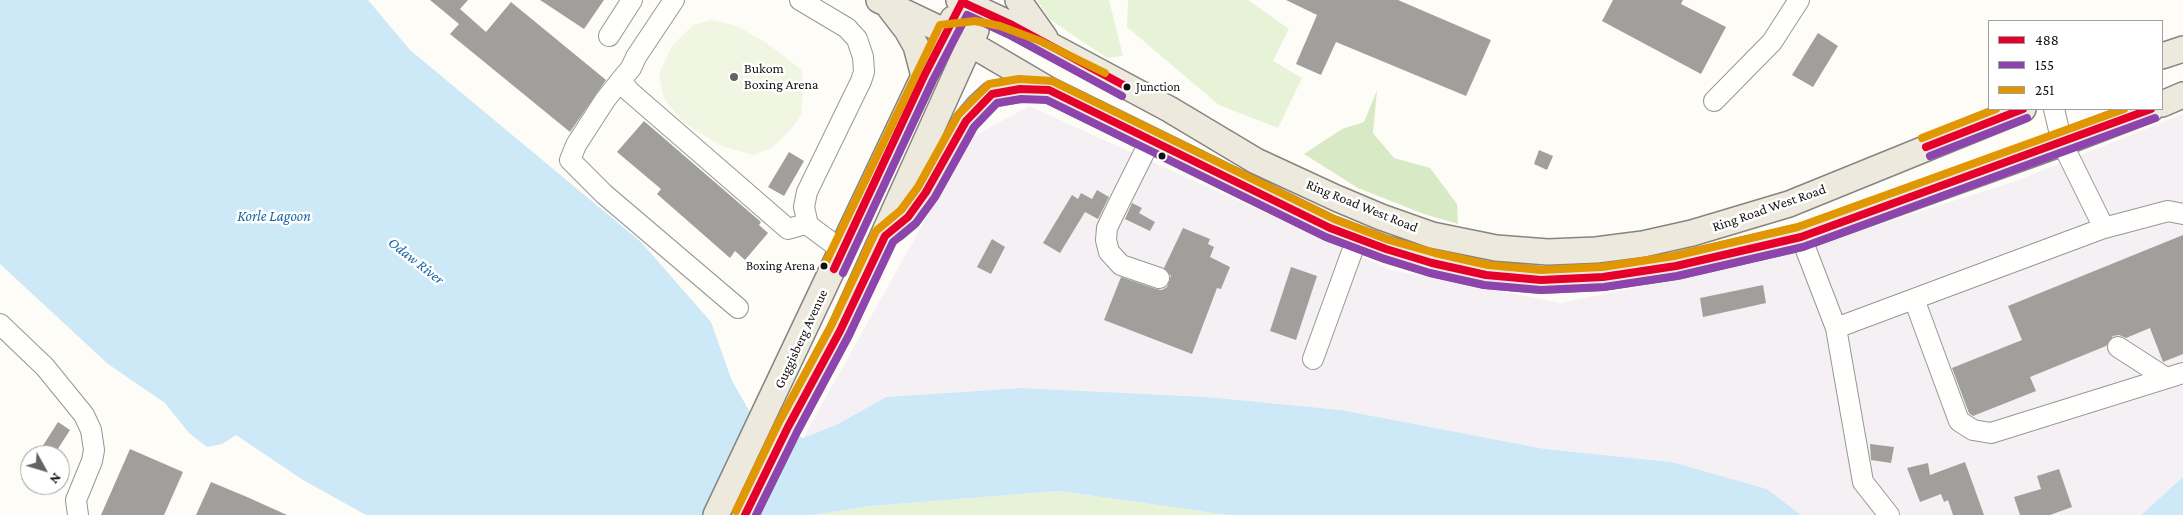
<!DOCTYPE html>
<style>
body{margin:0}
#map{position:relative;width:2183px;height:515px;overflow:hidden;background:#fdfcf7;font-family:"Crimson Pro",serif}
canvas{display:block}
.legend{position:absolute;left:1988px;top:20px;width:175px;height:90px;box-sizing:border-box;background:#fff;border:1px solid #a0a0a0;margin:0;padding:6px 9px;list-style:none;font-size:15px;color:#111}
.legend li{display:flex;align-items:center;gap:10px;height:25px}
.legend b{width:25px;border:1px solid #a0a0a0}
.north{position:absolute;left:20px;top:445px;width:50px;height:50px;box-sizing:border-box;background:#fff;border:1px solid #a0a0a0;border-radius:50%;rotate:129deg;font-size:14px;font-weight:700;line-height:20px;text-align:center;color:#111}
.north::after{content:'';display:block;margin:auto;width:18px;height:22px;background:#646362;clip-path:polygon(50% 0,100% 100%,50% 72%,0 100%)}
</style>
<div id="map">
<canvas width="2183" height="515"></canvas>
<ul class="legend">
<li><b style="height:6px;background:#e4002b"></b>488</li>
<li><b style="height:6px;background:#8e44ad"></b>155</li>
<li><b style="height:6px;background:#e09702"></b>251</li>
</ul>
<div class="north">N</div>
</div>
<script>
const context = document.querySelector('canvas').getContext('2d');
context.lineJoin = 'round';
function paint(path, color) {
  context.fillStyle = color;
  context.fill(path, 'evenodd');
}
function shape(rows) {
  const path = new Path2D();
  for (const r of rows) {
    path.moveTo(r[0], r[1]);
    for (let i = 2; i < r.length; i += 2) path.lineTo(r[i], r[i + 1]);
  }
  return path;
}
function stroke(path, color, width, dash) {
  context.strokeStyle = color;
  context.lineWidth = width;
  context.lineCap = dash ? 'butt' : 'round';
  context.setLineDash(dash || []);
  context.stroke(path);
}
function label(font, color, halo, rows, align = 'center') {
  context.font = font + ' "Crimson Pro",serif';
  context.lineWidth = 5;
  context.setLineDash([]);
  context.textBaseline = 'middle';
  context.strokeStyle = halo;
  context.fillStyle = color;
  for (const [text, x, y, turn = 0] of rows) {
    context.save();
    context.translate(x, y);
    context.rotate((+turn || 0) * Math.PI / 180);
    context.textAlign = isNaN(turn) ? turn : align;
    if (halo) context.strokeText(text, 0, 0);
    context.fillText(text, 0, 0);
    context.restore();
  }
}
paint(shape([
 [1029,106,1391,270,1561,303,1768,260,2016,181,2183,114,2183,477,2141,515,1801,515,1767,489,1672,462,1545,449,1341,410,1207,397,1022,388,886,397,836,425,803,438,971,138]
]), '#f5f0f3');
paint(shape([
 [1037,0,1109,0,1123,56,1107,58,1049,19],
 [1128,0,1248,0,1289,29,1273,61,1302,78,1278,128,1219,105,1127,27],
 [1059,491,1228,515,812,515,871,506]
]), '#e7f3d7');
paint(shape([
 [1377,90,1373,133,1394,158,1430,168,1457,204,1458,224,1424,214,1358,188,1304,154,1342,129,1364,122]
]), '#d8eac5');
paint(shape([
 [711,20,737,26,765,42,802,70,803,90,801,115,792,128,772,148,753,155,722,146,684,123,664,99,659,74,672,46,693,25]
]), '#f0f6e1');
paint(shape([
 [0,0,368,0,410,50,641,242,711,322,732,381,750,412,803,438,836,425,886,397,1022,388,1207,397,1341,410,1545,449,1672,462,1767,489,1801,515,1228,515,1059,491,871,506,812,515,366,515,303,480,236,435,222,444,207,447,189,433,165,403,108,364,0,264],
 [2183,477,2183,515,2141,515]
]), '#cde8f7');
paint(shape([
 [430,0,468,0,460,9,486,32,511,2,606,80,570,132,450,34,459,24],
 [540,0,604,0,584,29],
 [1286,0,1398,0,1491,40,1466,96,1336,42,1321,75,1296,64,1317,15],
 [1613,0,1683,0,1681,4,1726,27,1701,74,1602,21],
 [1818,33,1838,46,1813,87,1792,75],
 [644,121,761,222,759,225,768,233,745,260,735,251,730,258,657,194,661,189,617,152],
 [1539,150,1553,156,1547,170,1534,164],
 [789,152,804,161,784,196,768,187],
 [1097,190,1109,197,1098,219,1085,212,1060,253,1043,243,1072,195,1078,199,1081,193,1092,199],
 [1132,203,1142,208,1139,213,1155,222,1150,231,1125,219],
 [1183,228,1210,239,1208,244,1214,247,1210,257,1230,267,1221,289,1217,288,1192,354,1104,320,1121,277,1156,289,1162,290,1167,287,1171,276,1164,268],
 [2183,235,2183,354,2163,362,2150,328,2126,338,2119,335,2113,336,2106,346,2030,377,2036,391,1973,416,1969,413,1952,368,2022,340,2008,306],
 [992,239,1005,247,991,274,977,267],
 [1291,267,1317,276,1296,340,1270,331],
 [1763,285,1766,303,1703,317,1700,298],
 [58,422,70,430,54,455,37,455],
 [1870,444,1894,447,1891,463,1871,460],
 [130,449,183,472,164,515,101,515],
 [1965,462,1984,515,1953,515,1948,500,1944,502,1941,494,1920,502,1907,468,1928,463,1930,475],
 [2059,469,2072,507,2050,515,2020,515,2014,497,2041,489,2037,476],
 [211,482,247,497,287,515,196,515]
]), '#a19f9c');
const minor = shape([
 [674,0,636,57,631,68,621,80,629,91,788,229,802,225,808,225],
 [800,0,847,28,857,39,863,57,864,72,861,81,807,192,804,207,808,225,843,251],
 [609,36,632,0],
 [621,80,605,100,576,145,570,160,604,194,738,308],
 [1714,101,1772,42,1799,0],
 [2054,109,2062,143,2104,228],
 [1151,139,1118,205,1107,228,1106,240,1109,252,1121,265,1159,278],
 [1801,237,1836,328,1863,482,1889,515],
 [1914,299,1959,421,1973,430,1991,433,2183,373],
 [0,324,45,367,84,415,91,430,94,450,92,461,76,500,78,515],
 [1836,328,2104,228,2168,211,2183,214],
 [2118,347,2166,378],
 [1313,359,1357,238]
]);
const major = shape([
 [879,0,969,43,1049,90,1330,228,1386,249,1432,263,1486,275,1541,280,1603,277,1676,266,1801,237,2062,143,2151,109],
 [959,0,1012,25,1169,109,1256,161,1336,198,1381,217,1432,235,1496,248,1548,252,1596,250,1643,244,1692,233,1789,204,2023,109],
 [1018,0,1045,38],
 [890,8,907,30,916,46,924,76],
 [2162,56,2183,49],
 [2162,104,2183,95],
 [895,228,908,217,926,192,966,121,978,107,992,94,1020,89,1047,89],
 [716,515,924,76,953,19],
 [745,515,788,427,840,331,976,30]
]);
stroke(minor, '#979795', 22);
stroke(major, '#858482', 28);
stroke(minor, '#fffffe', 20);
stroke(major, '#ede9dc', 25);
stroke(shape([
 [1926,147,2023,109],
 [834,269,924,76,962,2,1012,25,1127,87],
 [745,515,788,427,840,331,885,236,908,217,926,192,966,121,992,94,1020,89,1049,90,1330,228,1386,249,1432,263,1486,275,1541,280,1603,277,1676,266,1801,237,2151,109]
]), '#e4002b', 8);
stroke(shape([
 [1930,156,2027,118],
 [843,273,933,80,967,15,1008,34,1122,96],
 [756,515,797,432,849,335,893,242,916,223,935,197,974,127,997,103,1021,99,1047,100,1326,237,1382,258,1430,273,1484,285,1541,290,1604,287,1677,276,1803,247,2155,118]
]), '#8e44ad', 8);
stroke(shape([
 [1922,138,1996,109],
 [824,266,940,25,975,21,1000,26,1040,41,1105,73],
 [736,511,779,422,831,326,876,231,901,210,918,187,958,115,989,84,1019,79,1052,81,1334,219,1389,240,1435,253,1488,265,1541,270,1602,267,1674,256,1798,227,2124,109]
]), '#e09702', 8);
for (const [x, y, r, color] of [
 [734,77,5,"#646362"],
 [1127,87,4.5,"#111"],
 [1162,156,4.5,"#111"],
 [824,266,4.5,"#111"]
]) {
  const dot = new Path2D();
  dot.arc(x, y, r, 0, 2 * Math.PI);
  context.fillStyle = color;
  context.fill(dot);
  stroke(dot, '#fff', 2);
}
label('13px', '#111', '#fff', [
 ["Junction",1136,87],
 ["Boxing Arena",815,266,"right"]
], 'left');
label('14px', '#111', '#fff', [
 ["Bukom",744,69],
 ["Boxing Arena",744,85]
], 'left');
label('14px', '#111', '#fff', [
 ["Ring Road West Road",1362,206,22],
 ["Ring Road West Road",1769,208,-19],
 ["Guggisberg Avenue",801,339,-65]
]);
label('italic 15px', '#1768a6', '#fff', [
 ["Korle Lagoon",274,216],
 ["Odaw River",416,261,38]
]);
</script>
